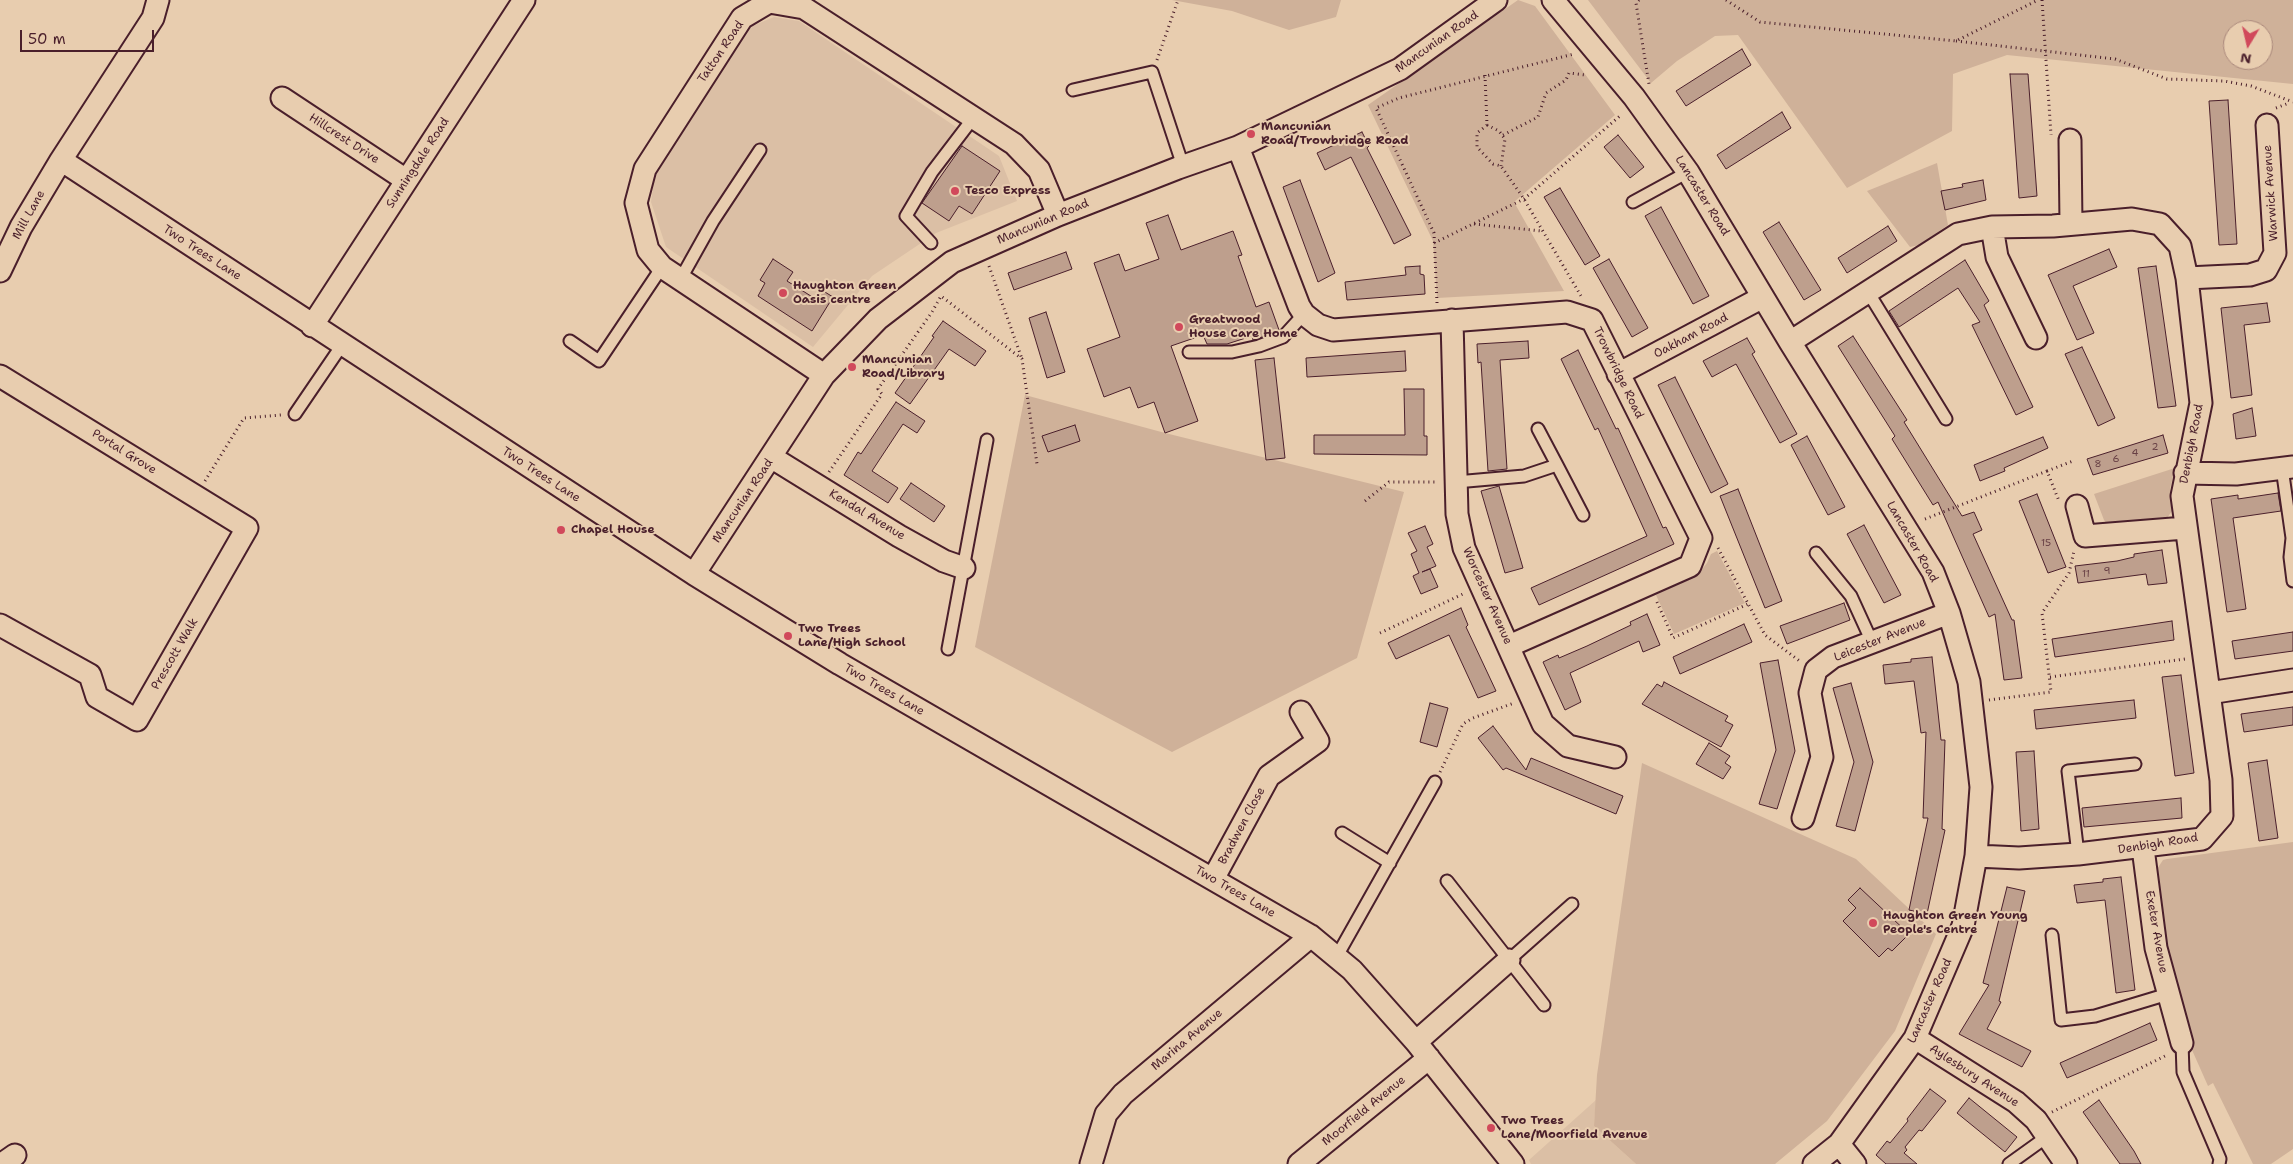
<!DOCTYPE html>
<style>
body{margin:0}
#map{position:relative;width:2293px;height:1164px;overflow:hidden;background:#e8cdaf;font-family:"Shantell Sans",sans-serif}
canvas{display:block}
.north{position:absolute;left:2223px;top:20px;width:50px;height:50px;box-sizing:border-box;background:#e8cdaf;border:1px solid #a9877a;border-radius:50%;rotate:189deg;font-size:14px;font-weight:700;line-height:20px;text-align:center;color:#4a1f2b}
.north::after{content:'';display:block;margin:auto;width:18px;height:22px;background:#d1495b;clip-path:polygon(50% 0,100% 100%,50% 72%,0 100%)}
.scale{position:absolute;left:20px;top:30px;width:134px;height:22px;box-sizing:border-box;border:2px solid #4a1f2b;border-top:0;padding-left:6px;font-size:15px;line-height:18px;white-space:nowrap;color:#4a1f2b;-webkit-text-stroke:4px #e8cdaf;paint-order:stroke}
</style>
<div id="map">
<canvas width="2293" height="1164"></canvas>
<div class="north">N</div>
<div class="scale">50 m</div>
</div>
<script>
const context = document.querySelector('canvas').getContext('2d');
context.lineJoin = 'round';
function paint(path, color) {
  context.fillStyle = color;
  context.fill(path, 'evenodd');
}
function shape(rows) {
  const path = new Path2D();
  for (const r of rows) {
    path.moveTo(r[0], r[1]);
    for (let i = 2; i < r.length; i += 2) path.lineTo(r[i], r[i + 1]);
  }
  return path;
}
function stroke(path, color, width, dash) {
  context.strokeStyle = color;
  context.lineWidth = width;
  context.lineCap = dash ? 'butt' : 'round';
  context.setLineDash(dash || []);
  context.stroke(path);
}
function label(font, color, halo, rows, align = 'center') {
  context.font = font + ' "Shantell Sans",sans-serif';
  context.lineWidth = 4;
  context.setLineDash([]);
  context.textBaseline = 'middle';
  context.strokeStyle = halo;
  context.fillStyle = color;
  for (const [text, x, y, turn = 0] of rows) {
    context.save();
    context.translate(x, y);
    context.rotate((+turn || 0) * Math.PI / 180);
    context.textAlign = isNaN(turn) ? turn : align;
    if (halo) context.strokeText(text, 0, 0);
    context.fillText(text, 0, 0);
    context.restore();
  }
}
paint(shape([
 [774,17,799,21,999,156,1017,201,936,233,872,276,813,347,666,247,651,202,656,166,745,29],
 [1596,1100,1594,1126,1636,1164,1531,1164,1529,1160]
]), '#dbbfa5');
paint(shape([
 [1172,0,1341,0,1336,17,1289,30,1232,11],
 [1518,0,1535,6,1615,115,1514,202,1564,291,1437,298,1433,241,1368,105],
 [1588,0,2293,0,2293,84,2007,55,1953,74,1952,131,1847,188,1738,35,1715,36,1677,61,1651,83],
 [2233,30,2263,30,2263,60,2233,60],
 [1937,163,1948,225,1919,245,1910,247,1867,191],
 [1025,395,1165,433,1404,492,1357,658,1172,752,975,647],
 [2175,468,2170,489,2172,511,2167,518,2107,524,2104,520,2094,494],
 [1717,551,1745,603,1674,634,1656,595,1698,574,1707,563,1711,554],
 [1642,763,1856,859,1936,934,1895,1031,1827,1121,1775,1164,1636,1164,1594,1126,1597,1075],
 [2293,842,2293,1149,2271,1164,2253,1164,2213,1083,2208,1086,2192,1050,2166,950,2156,882,2157,869,2163,860,2167,859]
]), '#cfb199');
const building = shape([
 [1742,49,1751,65,1686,106,1676,91,1742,49],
 [2010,74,2028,74,2037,196,2019,198,2010,74],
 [2228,100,2237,244,2219,245,2209,101,2228,100],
 [1782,112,1791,128,1726,169,1717,155,1782,112],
 [1362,132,1369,146,1367,148,1411,235,1394,244,1351,157,1325,170,1317,153,1362,132],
 [1618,135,1644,167,1630,178,1604,147,1618,135],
 [962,146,1000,171,972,214,959,206,949,221,922,203,962,146],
 [1300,180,1335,273,1318,282,1283,187,1300,180],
 [1983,180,1986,200,1945,210,1941,191,1963,187,1962,184,1983,180],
 [1560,188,1600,256,1585,265,1544,197,1560,188],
 [1661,207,1709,296,1693,304,1645,216,1661,207],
 [1168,215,1181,250,1233,231,1242,255,1238,256,1256,307,1269,302,1279,330,1257,339,1253,340,1252,336,1227,344,1207,344,1203,335,1171,346,1198,421,1165,433,1154,402,1138,408,1130,387,1104,397,1087,349,1120,337,1094,263,1119,254,1125,271,1159,259,1146,223,1168,215],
 [1779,222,1821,290,1804,300,1763,232,1779,222],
 [1888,226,1897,241,1847,273,1838,258,1888,226],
 [2109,249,2117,267,2073,286,2094,333,2077,340,2048,275,2109,249],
 [1066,252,1072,269,1014,290,1008,273,1066,252],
 [773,259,793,272,787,281,814,298,820,289,833,297,812,331,758,296,765,283,760,280,773,259],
 [1609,259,1648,328,1632,337,1593,268,1609,259],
 [1965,260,1989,301,1984,305,2033,407,2016,415,1972,325,1980,322,1958,288,1899,327,1889,311,1965,260],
 [1420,266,1420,274,1424,275,1425,294,1347,300,1345,282,1406,275,1405,267,1420,266],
 [2156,266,2176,406,2158,408,2138,268,2156,266],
 [2267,303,2270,322,2244,325,2252,395,2231,398,2221,308,2267,303],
 [1046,312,1065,372,1047,378,1029,318,1046,312],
 [943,321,986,351,975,366,949,349,910,404,895,393,934,337,932,336,943,321],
 [1853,336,1907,420,1904,422,1962,516,1974,512,1982,530,1973,534,2012,620,2014,620,2022,678,2004,680,1995,614,1989,617,1938,502,1933,505,1892,439,1895,436,1838,346,1853,336],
 [1747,338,1755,352,1752,354,1797,434,1780,443,1736,364,1712,377,1703,361,1747,338],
 [1528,341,1529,358,1500,360,1507,469,1488,471,1481,362,1478,363,1477,344,1528,341],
 [2082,347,2115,418,2098,426,2065,354,2082,347],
 [1578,350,1616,429,1618,428,1663,528,1666,527,1674,544,1539,605,1531,588,1647,536,1598,428,1595,430,1561,359,1578,350],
 [1405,351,1406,371,1307,377,1306,358,1405,351],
 [1274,358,1285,458,1266,460,1255,360,1274,358],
 [1675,377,1728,484,1711,493,1658,385,1675,377],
 [1404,389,1424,389,1424,436,1427,436,1427,455,1314,454,1314,435,1405,435,1404,389],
 [896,402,925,421,917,433,903,424,872,471,898,488,888,503,844,475,858,452,861,454,896,402],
 [2252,408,2256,436,2236,439,2233,414,2252,408],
 [1075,425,1080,441,1048,452,1042,436,1075,425],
 [2163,435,2168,453,2093,475,2087,459,2163,435],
 [1807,436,1845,507,1828,515,1791,445,1807,436],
 [2043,437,2048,448,2004,468,2005,471,1980,481,1974,465,2043,437],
 [911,483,945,506,934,522,900,499,911,483],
 [1499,486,1523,568,1505,573,1481,491,1499,486],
 [1738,489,1782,601,1765,608,1720,496,1738,489],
 [2278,493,2281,511,2233,518,2246,609,2227,612,2211,499,2238,495,2238,499,2278,493],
 [2037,494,2066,567,2048,573,2019,501,2037,494],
 [1864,525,1901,595,1884,603,1847,534,1864,525],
 [1425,526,1433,544,1427,547,1436,566,1422,572,1430,569,1438,587,1421,594,1413,576,1419,573,1411,554,1417,551,1408,533,1425,526],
 [2162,550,2167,583,2148,585,2146,574,2078,583,2075,566,2117,561,2134,557,2134,554,2162,550],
 [1844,603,1850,620,1787,644,1780,626,1844,603],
 [1461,608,1468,625,1466,627,1496,691,1478,698,1449,635,1396,659,1388,643,1461,608],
 [1647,614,1660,645,1643,652,1639,641,1570,673,1581,702,1565,710,1543,662,1558,655,1559,658,1587,646,1631,625,1630,622,1647,614],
 [2172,621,2174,640,2055,657,2052,639,2172,621],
 [1744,624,1752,642,1680,674,1673,657,1744,624],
 [2293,632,2293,651,2235,659,2232,641,2293,632],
 [1932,657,1941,740,1945,740,1942,829,1945,830,1927,914,1909,910,1928,818,1923,818,1926,732,1921,733,1914,681,1885,684,1883,665,1911,662,1911,659,1932,657],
 [1778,660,1795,751,1777,809,1759,804,1776,750,1760,663,1778,660],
 [2181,675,2194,773,2175,776,2162,677,2181,675],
 [1664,682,1728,716,1725,721,1733,725,1721,747,1642,704,1657,684,1662,687,1664,682],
 [1851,683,1873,762,1855,831,1836,826,1854,762,1833,688,1851,683],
 [2134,700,2136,718,2036,729,2034,710,2134,700],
 [1430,703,1448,708,1437,747,1420,742,1430,703],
 [2293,707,2293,725,2244,732,2241,714,2293,707],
 [1493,726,1526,770,1531,758,1623,796,1616,814,1506,768,1503,770,1478,738,1493,726],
 [1709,743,1730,756,1725,763,1731,767,1723,779,1696,764,1709,743],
 [2034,751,2039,829,2021,831,2016,752,2034,751],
 [2267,760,2278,838,2259,841,2248,763,2267,760],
 [2181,798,2182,818,2084,827,2082,808,2181,798],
 [2121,877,2135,990,2116,993,2105,900,2077,903,2074,885,2103,882,2103,879,2121,877],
 [2007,887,2025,891,1999,1001,2001,1002,1987,1029,2031,1051,2022,1067,1959,1034,1989,985,1983,983,2007,887],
 [1860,888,1909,934,1892,951,1888,948,1879,957,1843,921,1856,908,1848,900,1860,888],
 [2150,1023,2157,1040,2067,1078,2060,1063,2150,1023],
 [1930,1089,1946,1101,1922,1131,1919,1130,1905,1147,1907,1150,1904,1153,1917,1164,1886,1164,1876,1155,1887,1141,1890,1143,1908,1121,1907,1119,1930,1089],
 [1969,1098,2017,1137,2005,1152,1957,1113,1969,1098],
 [2099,1100,2134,1151,2141,1164,2120,1164,2083,1112,2099,1100]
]);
paint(building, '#be9f8d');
stroke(building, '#4a1f2b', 1);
const lane = shape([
 [1073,90,1152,72,1183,166],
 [1633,202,1688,172],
 [931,243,906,216,932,172,974,117],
 [680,280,713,221,760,150],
 [1868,292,1946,419],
 [570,341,599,361,662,267],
 [1189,352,1232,352,1259,346,1283,337,1304,314],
 [295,414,342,345],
 [1538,429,1557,465],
 [2282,468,2292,538,2290,557,2293,581],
 [1456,482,1524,476,1557,465,1583,515],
 [1816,553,1851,596,1872,642],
 [948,649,987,440],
 [1342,833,1390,863],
 [2078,854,2068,771,2135,764],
 [1447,881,1544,1005],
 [2052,935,2061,1020,2095,1016,2168,994],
 [1337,956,1435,782],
 [1509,960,1572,904],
 [2182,1043,2183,1072,2220,1159,2219,1164],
 [2009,1164,2048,1136]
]);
const street = shape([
 [1553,0,1634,97,1688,172,1790,342,1933,572,1949,613,1969,682,1981,787,1976,856,1963,926,1915,1038,1839,1144,1814,1164],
 [282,98,406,180],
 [2070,140,2071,224],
 [1238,147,1299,306,1304,314,1318,325,1333,330,1567,312,1592,320,1701,538,1690,566,1509,646],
 [61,160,694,574,840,664,1311,936,1352,970,1416,1042,1513,1164],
 [1992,227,1997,257,2036,338],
 [0,271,21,227,61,160,153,18,158,0],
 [2187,278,2250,275,2266,270,2275,253,2267,125],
 [1452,320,1457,514,1464,548,1543,724,1568,746,1615,757],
 [312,326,524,0],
 [1790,342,1958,234,1992,227,2053,226,2132,219,2160,224,2180,246,2187,278,2201,403,2182,496,2221,780,2222,816,2202,839,2078,854,2019,858,1976,856],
 [1618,374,1763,297],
 [824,375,662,267,648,250,636,203,645,169,742,18,769,2,804,8,1014,144,1039,170,1058,215],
 [0,376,247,528,137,720,97,697,90,675,0,625],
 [771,457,899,536,944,561,964,568],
 [2185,473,2236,474,2293,467],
 [2077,506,2085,536,2185,528],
 [694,574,824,375,878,319,952,262,1058,215,1178,168,1238,147,1400,69,1496,0],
 [2209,693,2293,680],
 [1803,818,1822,757,1810,693,1816,670,1833,657,1949,613],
 [2143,848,2156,948,2182,1043],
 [1213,879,1269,776,1318,741,1301,712],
 [1915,1038,2016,1102,2036,1120,2066,1164],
 [1416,1042,1509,960],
 [1839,1144,1855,1164],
 [2,1164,15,1155],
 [1091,1164,1106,1114,1123,1094,1311,936],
 [1299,1164,1429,1058]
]);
stroke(lane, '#4a1f2b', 15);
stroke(street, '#4a1f2b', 25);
stroke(shape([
 [1639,0,1636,3,1649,84],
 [1726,0,1760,22,1956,41,2038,0],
 [2042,0,2051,135],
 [1956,41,2115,59,2167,79,2224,81,2251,86,2293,102],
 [1157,60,1178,0],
 [1485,75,1487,125,1477,133,1477,147,1493,164,1501,166,1524,199,1581,296],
 [2276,108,2289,103],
 [1487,125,1499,131,1505,139,1501,166],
 [1503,135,1538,117,1546,93,1566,80,1569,73,1585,75],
 [1474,224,1542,231],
 [1434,243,1524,199,1621,115],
 [989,266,1022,359],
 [1437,303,1434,233,1376,108,1399,98,1574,54],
 [2047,471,2073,461],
 [829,472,882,394,878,389,932,312,941,296,1022,359,1037,464],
 [205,481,244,418,281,415],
 [1365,501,1389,482,1437,482],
 [1925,519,2047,471,2059,501],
 [1718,548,1765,635,1801,662],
 [1657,602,1673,638,1748,604],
 [1380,633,1465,593],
 [2050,677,2185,659],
 [1989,700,2051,692,2042,613,2069,573,2074,551],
 [1440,772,1463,724,1473,718,1514,703],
 [2052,1112,2167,1055]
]), '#4a1f2b', 3, [1, 4]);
stroke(lane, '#e8cdaf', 11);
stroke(street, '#e8cdaf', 21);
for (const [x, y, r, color] of [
 [1251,134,5,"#d1495b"],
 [955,191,5,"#d1495b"],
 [783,293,5,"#d1495b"],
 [1179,327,5,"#d1495b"],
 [852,367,5,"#d1495b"],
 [561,530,5,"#d1495b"],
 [788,636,5,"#d1495b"],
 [1873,923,5,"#d1495b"],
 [1491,1128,5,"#d1495b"]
]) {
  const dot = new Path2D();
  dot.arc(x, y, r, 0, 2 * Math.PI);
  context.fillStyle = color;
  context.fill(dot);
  stroke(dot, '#e8cdaf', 2);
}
label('10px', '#673f44', null, [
 ["2",2155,447],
 ["4",2135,453],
 ["6",2116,459],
 ["8",2098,464],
 ["15",2046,543],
 ["9",2107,571],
 ["11",2086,574]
]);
label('12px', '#4a1f2b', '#e8cdaf', [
 ["Mancunian Road",1437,42,-35],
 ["Tatton Road",721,52,-56],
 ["Hillcrest Drive",344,139,33],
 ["Sunningdale Road",418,163,-57],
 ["Warwick Avenue",2271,193,-94],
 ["Lancaster Road",1702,196,58],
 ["Mill Lane",29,215,-61],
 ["Mancunian Road",1043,222,-23],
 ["Two Trees Lane",202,253,33],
 ["Oakham Road",1691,336,-28],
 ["Trowbridge Road",1618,373,64],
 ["Denbigh Road",2192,444,-79],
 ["Portal Grove",124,452,32],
 ["Two Trees Lane",541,475,33],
 ["Mancunian Road",743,501,-56],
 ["Kendal Avenue",867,515,31],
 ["Lancaster Road",1912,542,60],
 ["Worcester Avenue",1487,596,66],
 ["Leicester Avenue",1880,640,-22],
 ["Prescott Walk",175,654,-60],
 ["Two Trees Lane",884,690,30],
 ["Bradwen Close",1242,826,-62],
 ["Denbigh Road",2158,844,-9],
 ["Two Trees Lane",1235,892,30],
 ["Exeter Avenue",2156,932,80],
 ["Lancaster Road",1930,1001,-66],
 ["Marina Avenue",1187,1040,-40],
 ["Aylesbury Avenue",1974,1076,33],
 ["Moorfield Avenue",1364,1111,-39]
]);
label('bold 12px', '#4a1f2b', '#e8cdaf', [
 ["Mancunian",1261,127],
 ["Road/Trowbridge Road",1261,141],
 ["Tesco Express",965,191],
 ["Haughton Green",793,286],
 ["Oasis centre",793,300],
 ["Greatwood",1189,320],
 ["House Care Home",1189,334],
 ["Mancunian",862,360],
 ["Road/Library",862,374],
 ["Chapel House",571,530],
 ["Two Trees",798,629],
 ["Lane/High School",798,643],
 ["Haughton Green Young",1883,916],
 ["People's Centre",1883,930],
 ["Two Trees",1501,1121],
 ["Lane/Moorfield Avenue",1501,1135]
], 'left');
</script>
